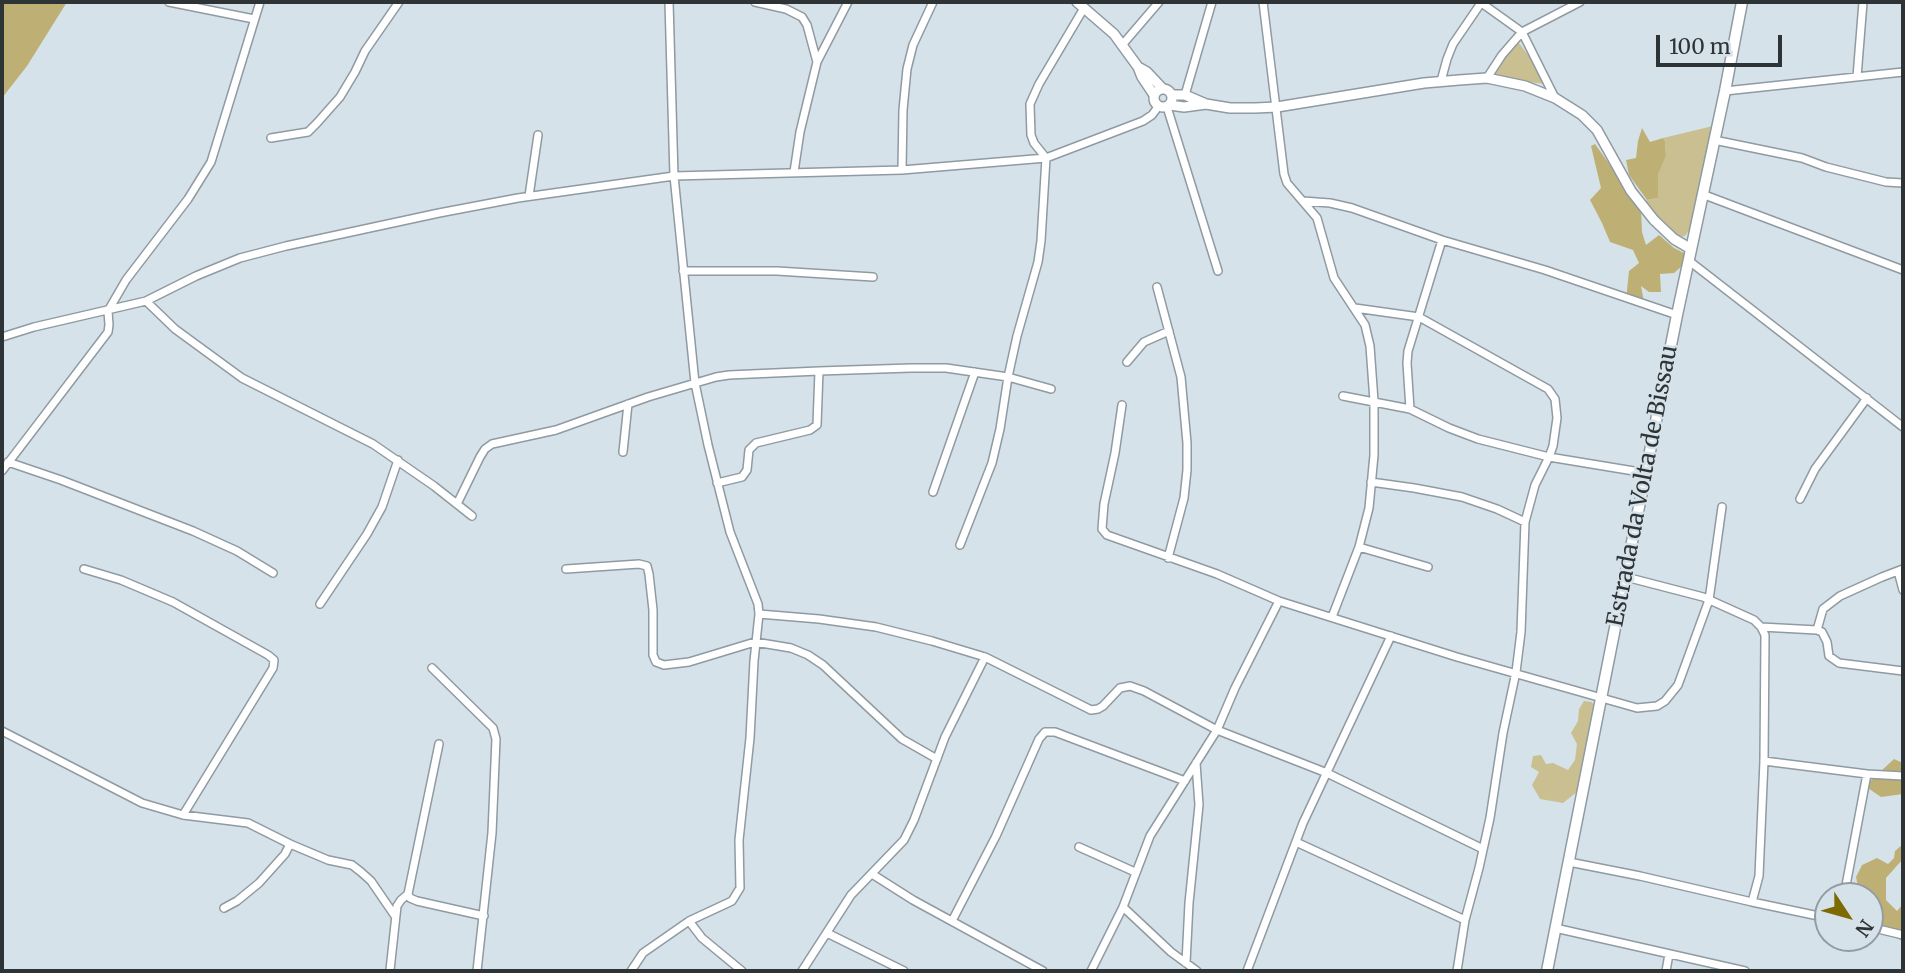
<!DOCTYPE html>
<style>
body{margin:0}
#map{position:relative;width:1905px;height:973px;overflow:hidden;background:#d6e2ea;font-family:Merriweather,serif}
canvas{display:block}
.frame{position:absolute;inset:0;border:4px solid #2e3336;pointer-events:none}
.north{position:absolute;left:1814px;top:882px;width:70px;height:70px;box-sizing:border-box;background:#d6e2ea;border:2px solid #939ca2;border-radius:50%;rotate:126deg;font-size:19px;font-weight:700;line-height:28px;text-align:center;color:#2e3336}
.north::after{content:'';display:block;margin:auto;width:24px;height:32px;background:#7d6a01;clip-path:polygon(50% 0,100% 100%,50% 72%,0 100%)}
.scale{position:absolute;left:1656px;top:35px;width:126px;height:32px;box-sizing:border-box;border:4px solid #2e3336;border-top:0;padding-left:9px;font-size:21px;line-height:24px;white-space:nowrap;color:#2e3336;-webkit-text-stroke:5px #d6e2ea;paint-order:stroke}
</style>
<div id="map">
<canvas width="1905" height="973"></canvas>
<div class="frame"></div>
<div class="north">N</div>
<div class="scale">100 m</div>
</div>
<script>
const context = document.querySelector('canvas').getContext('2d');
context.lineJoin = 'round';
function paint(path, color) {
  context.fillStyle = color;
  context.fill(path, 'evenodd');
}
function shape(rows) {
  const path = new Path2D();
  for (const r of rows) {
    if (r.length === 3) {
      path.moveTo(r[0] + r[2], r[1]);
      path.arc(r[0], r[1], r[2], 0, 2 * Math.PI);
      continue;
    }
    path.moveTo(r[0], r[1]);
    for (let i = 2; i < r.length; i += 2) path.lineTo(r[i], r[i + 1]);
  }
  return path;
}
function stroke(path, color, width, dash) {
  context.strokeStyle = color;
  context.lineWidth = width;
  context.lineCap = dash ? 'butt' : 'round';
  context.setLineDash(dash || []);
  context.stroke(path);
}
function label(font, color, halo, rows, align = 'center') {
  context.font = font + ' Merriweather,serif';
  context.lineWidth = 5;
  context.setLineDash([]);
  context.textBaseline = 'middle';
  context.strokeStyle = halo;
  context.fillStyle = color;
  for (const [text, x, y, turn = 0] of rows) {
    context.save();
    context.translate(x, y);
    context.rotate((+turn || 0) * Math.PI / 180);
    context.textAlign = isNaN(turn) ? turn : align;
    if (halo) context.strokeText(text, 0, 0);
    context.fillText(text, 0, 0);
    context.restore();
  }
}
paint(shape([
 [1515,38,1542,73,1546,84,1490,78],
 [1713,126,1690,229,1685,236,1677,237,1650,212,1646,201,1647,200,1658,198,1658,175,1666,156,1665,141,1663,138],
 [1584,701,1592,702,1596,710,1582,778,1578,791,1563,803,1540,799,1532,785,1539,772,1531,767,1533,756,1541,755,1546,764,1553,763,1568,770,1575,760,1577,744,1571,733,1578,721,1579,709]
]), '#cabf91');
paint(shape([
 [2,2,67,2,27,66,2,98],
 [1642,128,1650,142,1663,138,1665,141,1666,156,1658,175,1658,198,1647,200,1629,175,1626,160,1636,158,1638,141],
 [1595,144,1641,209,1642,232,1646,245,1659,235,1674,248,1684,253,1687,257,1685,267,1681,267,1674,273,1660,274,1661,292,1649,292,1641,286,1644,302,1635,306,1626,300,1629,271,1639,263,1633,250,1610,242,1602,223,1590,200,1601,188,1591,146],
 [1894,759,1903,763,1903,794,1881,797,1865,786],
 [1903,844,1903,859,1886,878,1886,900,1897,911,1903,904,1903,941,1887,934,1870,934,1870,896,1860,896,1856,877,1862,865,1877,858,1888,864,1894,858,1895,851]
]), '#beb074');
const minor = shape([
 [169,2,254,19],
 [669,2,674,176,695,383,708,445,730,532,758,604,759,614,754,661,750,738,739,840,740,888,732,901,689,921,702,938,742,971],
 [755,2,786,9,802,17,807,25,817,62],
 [1263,2,1284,174,1287,183,1317,218,1334,278,1365,325,1370,346,1374,401,1374,455,1369,508,1359,547,1332,617],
 [1480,2,1522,32,1555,98],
 [1123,44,1159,2],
 [1857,77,1863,2],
 [1487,78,1502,55,1522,32,1580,2],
 [1441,81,1447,59,1453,44,1481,3],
 [1725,91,1903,72],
 [1185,95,1212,2],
 [1167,107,1218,271],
 [271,138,308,132,317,123,340,97,355,72,365,51,399,2],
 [1714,140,1802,158,1826,167,1886,182,1903,183],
 [902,170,903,110,907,69,913,45,933,2],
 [794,172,800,132,817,62,848,2],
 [1702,194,1903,270],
 [529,196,538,135],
 [1303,201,1330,203,1352,208,1442,240,1545,270,1677,315],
 [1688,260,1903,427],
 [683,271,777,271,873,277],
 [1157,287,1181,377,1187,443,1187,470,1184,498,1168,558],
 [146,301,175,329,242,378,373,444,434,486,472,516],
 [1355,308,1419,317,1548,389,1555,399,1557,418,1553,446,1549,457,1646,473],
 [2,337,34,327,146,301,196,276,240,258,286,246,439,213,518,198,674,176,902,170,1046,158,1143,121,1152,115,1158,107],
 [1127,362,1144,342,1169,331],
 [1122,405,1115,453,1104,504,1102,529,1107,535,1217,574,1279,601,1457,657,1637,708,1657,706,1665,701,1678,685,1709,600,1722,507],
 [1410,409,1407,363,1408,351,1442,240],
 [623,452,628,404],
 [8,462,61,480,193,531,237,551,273,573],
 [2,471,108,332,109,325,108,311,126,280,188,199,211,162,260,2],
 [1371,482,1414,488,1462,497,1497,509,1525,522],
 [717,483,742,477,747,470,749,450,756,443,810,430,817,425,819,371],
 [933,492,975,372],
 [1800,499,1815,469,1867,398],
 [457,504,480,457,485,449,492,444,556,430,648,397,716,377,729,375,819,371,911,368,946,368,1008,377,1051,389],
 [960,545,992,463,1000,429,1008,377,1017,336,1038,262,1041,241,1046,158,1034,143,1031,135,1030,104,1039,84,1084,8],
 [1359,547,1428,567],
 [84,569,121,580,173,602,268,655,274,660,273,668,183,815],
 [566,569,639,564,647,566,649,574,653,610,653,655,656,662,664,665,689,662,755,642,791,648,808,655,823,665,902,739,937,759],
 [1898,571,1903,590],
 [320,604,367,534,382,507,398,460],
 [759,614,819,619,876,627,932,641,985,657,1091,710,1098,709,1103,706,1120,688,1130,686,1144,691,1217,730,1327,773,1483,849],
 [1761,627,1817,630,1822,632,1827,642,1829,656,1839,663,1903,671],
 [1817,630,1823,609,1840,596,1882,577,1903,569],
 [432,668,493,728,496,739,492,833,477,971],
 [2,731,142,803,183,815,248,823,290,844,285,854,259,883,237,901,224,908],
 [439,744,408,894,410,898,417,901,484,916],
 [1764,761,1867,774,1903,776],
 [1296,842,1465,920,1479,868,1490,818,1503,733,1516,672,1521,632,1525,522,1535,485,1549,457,1478,439,1449,428,1410,409,1343,396],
 [290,844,328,860,352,865,361,872,371,881,395,916],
 [1079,847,1135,872],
 [1569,862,1640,876,1752,902,1759,876,1764,761,1765,635,1761,627,1754,620,1703,597,1626,577],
 [872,874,913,900,1043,971],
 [1844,896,1867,774],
 [1752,902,1828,918],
 [1123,907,1171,952,1197,971],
 [952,921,996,836,1039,739,1045,732,1055,732,1185,781],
 [1870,927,1903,935],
 [1555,928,1745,971],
 [827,933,904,971],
 [1186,963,1189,903,1199,805,1196,763],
 [390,970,397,906,401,900,408,894],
 [631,971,643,953,689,921],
 [802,971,851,895,904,840,914,820,945,737,985,657],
 [1091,971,1123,907,1150,836,1217,730,1235,688,1279,601],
 [1247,971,1303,823,1391,636],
 [1457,971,1465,920],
 [1666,971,1669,954]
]);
const tertiary = shape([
 [1077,2,1114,34,1138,67,1142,77,1154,95],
 [1138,67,1147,72,1163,89],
 [1163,98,9],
 [1172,95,1185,95,1206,104,1230,108,1255,108,1277,107,1424,83,1459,80,1487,78,1525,86,1555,98,1582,115,1597,130,1631,191,1654,220,1674,239,1691,249],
 [1170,105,1184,107,1206,104]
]);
const secondary = shape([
 [1547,971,1677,315,1725,91,1742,2]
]);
stroke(minor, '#8f9aa1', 10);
stroke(tertiary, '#8f9aa1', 12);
stroke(secondary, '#8f9aa1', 13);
stroke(minor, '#fff', 7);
stroke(tertiary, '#fff', 9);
stroke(secondary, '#fff', 10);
label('23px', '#2e3336', '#d6e2ea', [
 ["Estrada da Volta de Bissau",1643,486,-79]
]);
</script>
